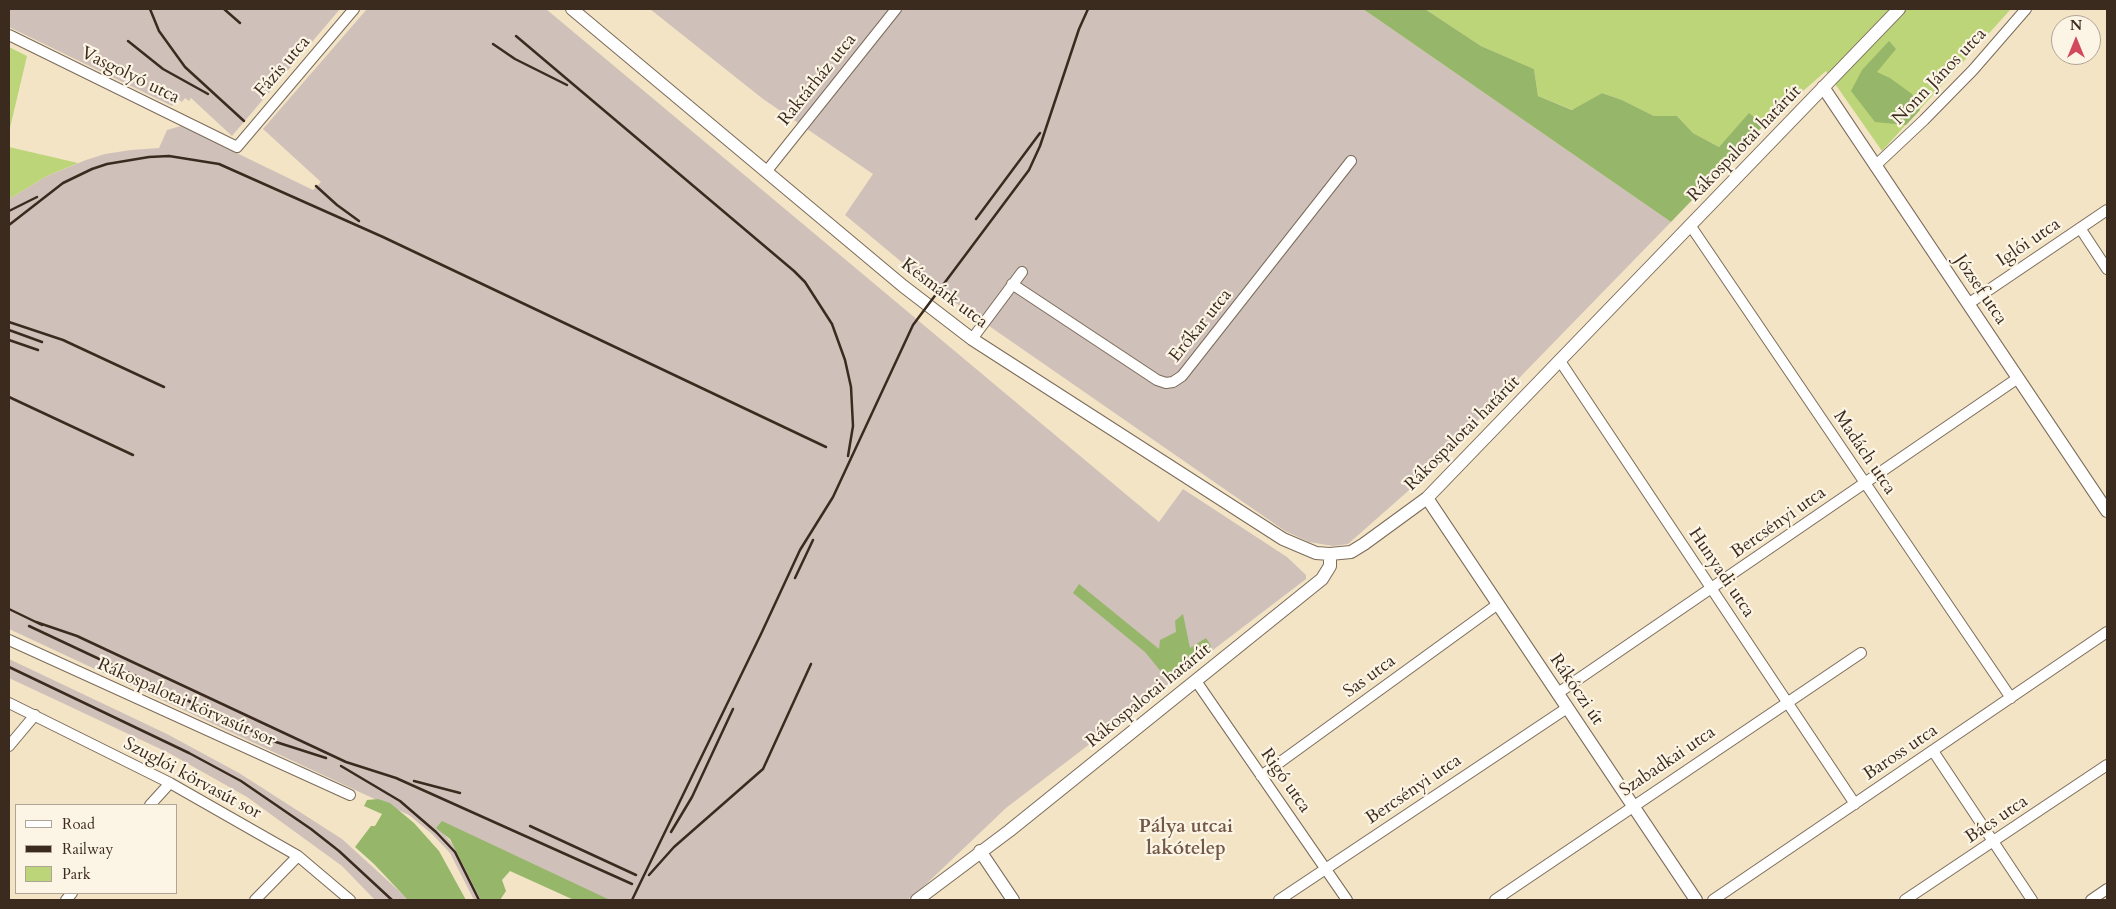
<!DOCTYPE html>
<meta charset="utf-8">
<style>
body{margin:0}
#map{position:relative;width:2116px;height:909px;overflow:hidden;background:#f3e4c6;font-family:Cardo,serif}
canvas{display:block}
.frame{position:absolute;inset:0;border:10px solid #3b2a1e;pointer-events:none}
.legend{position:absolute;left:15px;top:804px;width:162px;height:90px;box-sizing:border-box;background:#fcf5e5;border:1px solid #afa495;margin:0;padding:6px 9px;list-style:none;font-size:15px;color:#3b2a1e}
.legend li{display:flex;align-items:center;gap:10px;height:25px}
.legend b{width:25px;border:1px solid #afa495}
.north{position:absolute;left:2051px;top:15px;width:50px;height:50px;box-sizing:border-box;background:#fcf5e5;border:1px solid #afa495;border-radius:50%;rotate:0deg;font-size:14px;font-weight:700;line-height:20px;text-align:center;color:#3b2a1e}
.north::after{content:'';display:block;margin:auto;width:18px;height:22px;background:#d1495b;clip-path:polygon(50% 0,100% 100%,50% 72%,0 100%)}
</style>
<div id="map">
<canvas width="2116" height="909"></canvas>
<div class="frame"></div>
<ul class="legend">
<li><b style="height:6px;background:#fff"></b>Road</li>
<li><b style="height:6px;background:#3b2a1e"></b>Railway</li>
<li><b style="height:14px;background:#bdd579"></b>Park</li>
</ul>
<div class="north">N</div>
</div>
<script>
const context = document.querySelector('canvas').getContext('2d');
context.lineJoin = 'round';
function paint(path, color) {
  context.fillStyle = color;
  context.fill(path, 'evenodd');
}
function shape(rows) {
  const path = new Path2D();
  for (const r of rows) {
    path.moveTo(r[0], r[1]);
    for (let i = 2; i < r.length; i += 2) path.lineTo(r[i], r[i + 1]);
  }
  return path;
}
function stroke(path, color, width, dash) {
  context.strokeStyle = color;
  context.lineWidth = width;
  context.lineCap = dash ? 'butt' : 'round';
  context.setLineDash(dash || []);
  context.stroke(path);
}
function label(font, color, halo, rows, align = 'center') {
  context.font = font + ' Cardo,serif';
  context.lineWidth = 4.5;
  context.setLineDash([]);
  context.textBaseline = 'middle';
  context.strokeStyle = halo;
  context.fillStyle = color;
  for (const [text, x, y, turn = 0] of rows) {
    context.save();
    context.translate(x, y);
    context.rotate((+turn || 0) * Math.PI / 180);
    context.textAlign = isNaN(turn) ? turn : align;
    if (halo) context.strokeText(text, 0, 0);
    context.fillText(text, 0, 0);
    context.restore();
  }
}
paint(shape([
 [9,9,340,9,232,136,191,98,189,101,185,98,182,102,178,99,172,106,9,27],
 [367,9,546,9,1159,522,1183,489,1287,557,1306,575,1306,579,1006,808,922,888,907,900,582,900,444,834,459,852,483,900,474,900,450,853,432,834,409,815,9,629,9,199,47,176,86,160,105,154,131,150,159,148,167,130,181,126,313,190,321,182,263,129],
 [650,9,1363,9,1671,222,1416,484,1348,544,1333,546,1309,542,1285,531,927,283,845,215,873,174,763,99],
 [9,659,167,734,239,773,342,839,409,900,375,900,342,866,247,797,169,753,9,678]
]), '#cfc0ba');
paint(shape([
 [1425,9,2011,9,1882,151,1826,71,1764,125,1749,114,1719,147,1693,133,1677,116,1654,116,1622,100,1602,93,1573,110,1538,96,1534,69,1481,46],
 [9,47,27,56,9,132],
 [9,147,78,163,47,176,9,199]
]), '#bdd579');
paint(shape([
 [1363,9,1425,9,1481,46,1534,69,1538,96,1572,110,1602,93,1622,100,1654,116,1677,116,1693,133,1719,147,1749,113,1764,125,1671,222],
 [1889,41,1896,49,1877,72,1890,78,1912,94,1920,110,1906,125,1875,122,1851,91,1862,70],
 [1079,584,1159,649,1160,640,1176,632,1175,621,1183,614,1190,648,1206,638,1211,646,1167,679,1145,652,1073,593],
 [378,799,390,803,414,823,439,851,466,900,408,900,374,864,355,847,371,826,375,826,382,814,364,806,367,800],
 [442,821,610,900,574,900,510,871,502,880,506,891,500,900,481,900,450,839,436,828]
]), '#96b669');
const minor = shape([
 [9,35,237,147,354,9],
 [1875,166,1924,120,1973,70,2026,9],
 [766,172,896,9],
 [1690,225,2011,698],
 [2080,228,2107,269],
 [1012,284,1157,380,1166,383,1173,382,1182,376,1351,161],
 [1968,304,2107,210],
 [972,339,1022,272],
 [1560,361,1855,804],
 [9,640,350,795],
 [1196,681,1347,900],
 [1558,693,2018,378],
 [9,703,170,783,298,856,350,900],
 [9,746,35,715],
 [1933,751,2032,900],
 [1261,776,1498,604],
 [150,805,170,783],
 [66,900,72,893],
 [255,900,298,856],
 [1279,900,1567,708],
 [1495,900,1861,653],
 [1713,900,2107,632],
 [1905,900,2107,765],
 [2091,900,2107,889]
]);
const tertiary = shape([
 [572,9,903,286,972,339,1283,539,1316,553,1330,554,1351,552,1364,544,1427,498,1899,9],
 [1823,87,2107,511],
 [1427,498,1696,900],
 [980,851,1013,900],
 [917,900,1009,831,1322,579,1330,566,1330,554]
]);
stroke(minor, '#7b6b59', 12);
stroke(tertiary, '#7b6b59', 14);
stroke(minor, '#fff', 10);
stroke(tertiary, '#fff', 12);
stroke(shape([
 [150,9,159,31,185,67,244,121],
 [224,9,240,23],
 [516,36,794,271,805,282,832,324,845,360,851,387,853,426,848,456],
 [128,41,163,69,208,94],
 [493,44,515,59,567,85],
 [316,186,337,205,359,221],
 [9,211,37,197],
 [976,219,1040,133],
 [9,225,63,183,92,169,107,164,149,157,169,156,219,164,383,237,826,447],
 [9,322,63,340,164,387],
 [9,330,42,342],
 [9,340,38,350],
 [9,397,133,455],
 [795,578,813,540],
 [9,609,42,625],
 [36,622,77,636,346,762,396,778,632,884],
 [29,626,276,742,326,758],
 [9,667,189,753,241,781,311,829,339,851,392,900],
 [341,766,400,801,436,832,455,852,479,900],
 [414,781,460,793],
 [530,826,636,875],
 [671,832,692,797,733,709],
 [649,875,674,847,763,769,811,664],
 [632,900,761,634,800,550,833,497,913,325,1029,170,1040,146,1079,29,1088,9]
]), '#3b2a1e', 2.5);
label('18px', '#3b2a1e', '#fcf5e5', [
 ["Fázis utca",283,67,-49],
 ["Vasgolyó utca",130,76,26],
 ["Nonn János utca",1940,77,-46],
 ["Raktárház utca",818,80,-51],
 ["Rákospalotai határút",1745,144,-46],
 ["Iglói utca",2029,243,-34],
 ["József utca",1980,290,56],
 ["Késmárk utca",944,294,37],
 ["Erőkar utca",1201,326,-51],
 ["Rákospalotai határút",1463,434,-45],
 ["Madách utca",1864,453,56],
 ["Bercsényi utca",1779,523,-35],
 ["Hunyadi utca",1721,573,56],
 ["Sas utca",1370,677,-36],
 ["Rákóczi út",1576,690,56],
 ["Rákospalotai határút",1149,696,-39],
 ["Rákospalotai körvasút sor",186,703,24],
 ["Baross utca",1901,753,-34],
 ["Szabadkai utca",1668,762,-34],
 ["Szuglói körvasút sor",192,779,28],
 ["Rigó utca",1285,781,55],
 ["Bercsényi utca",1414,790,-34],
 ["Bács utca",1997,820,-34]
]);
label('bold 19px', '#735847', '#fcf5e5', [
 ["Pálya utcai",1186,828],
 ["lakótelep",1186,850]
]);
</script>
